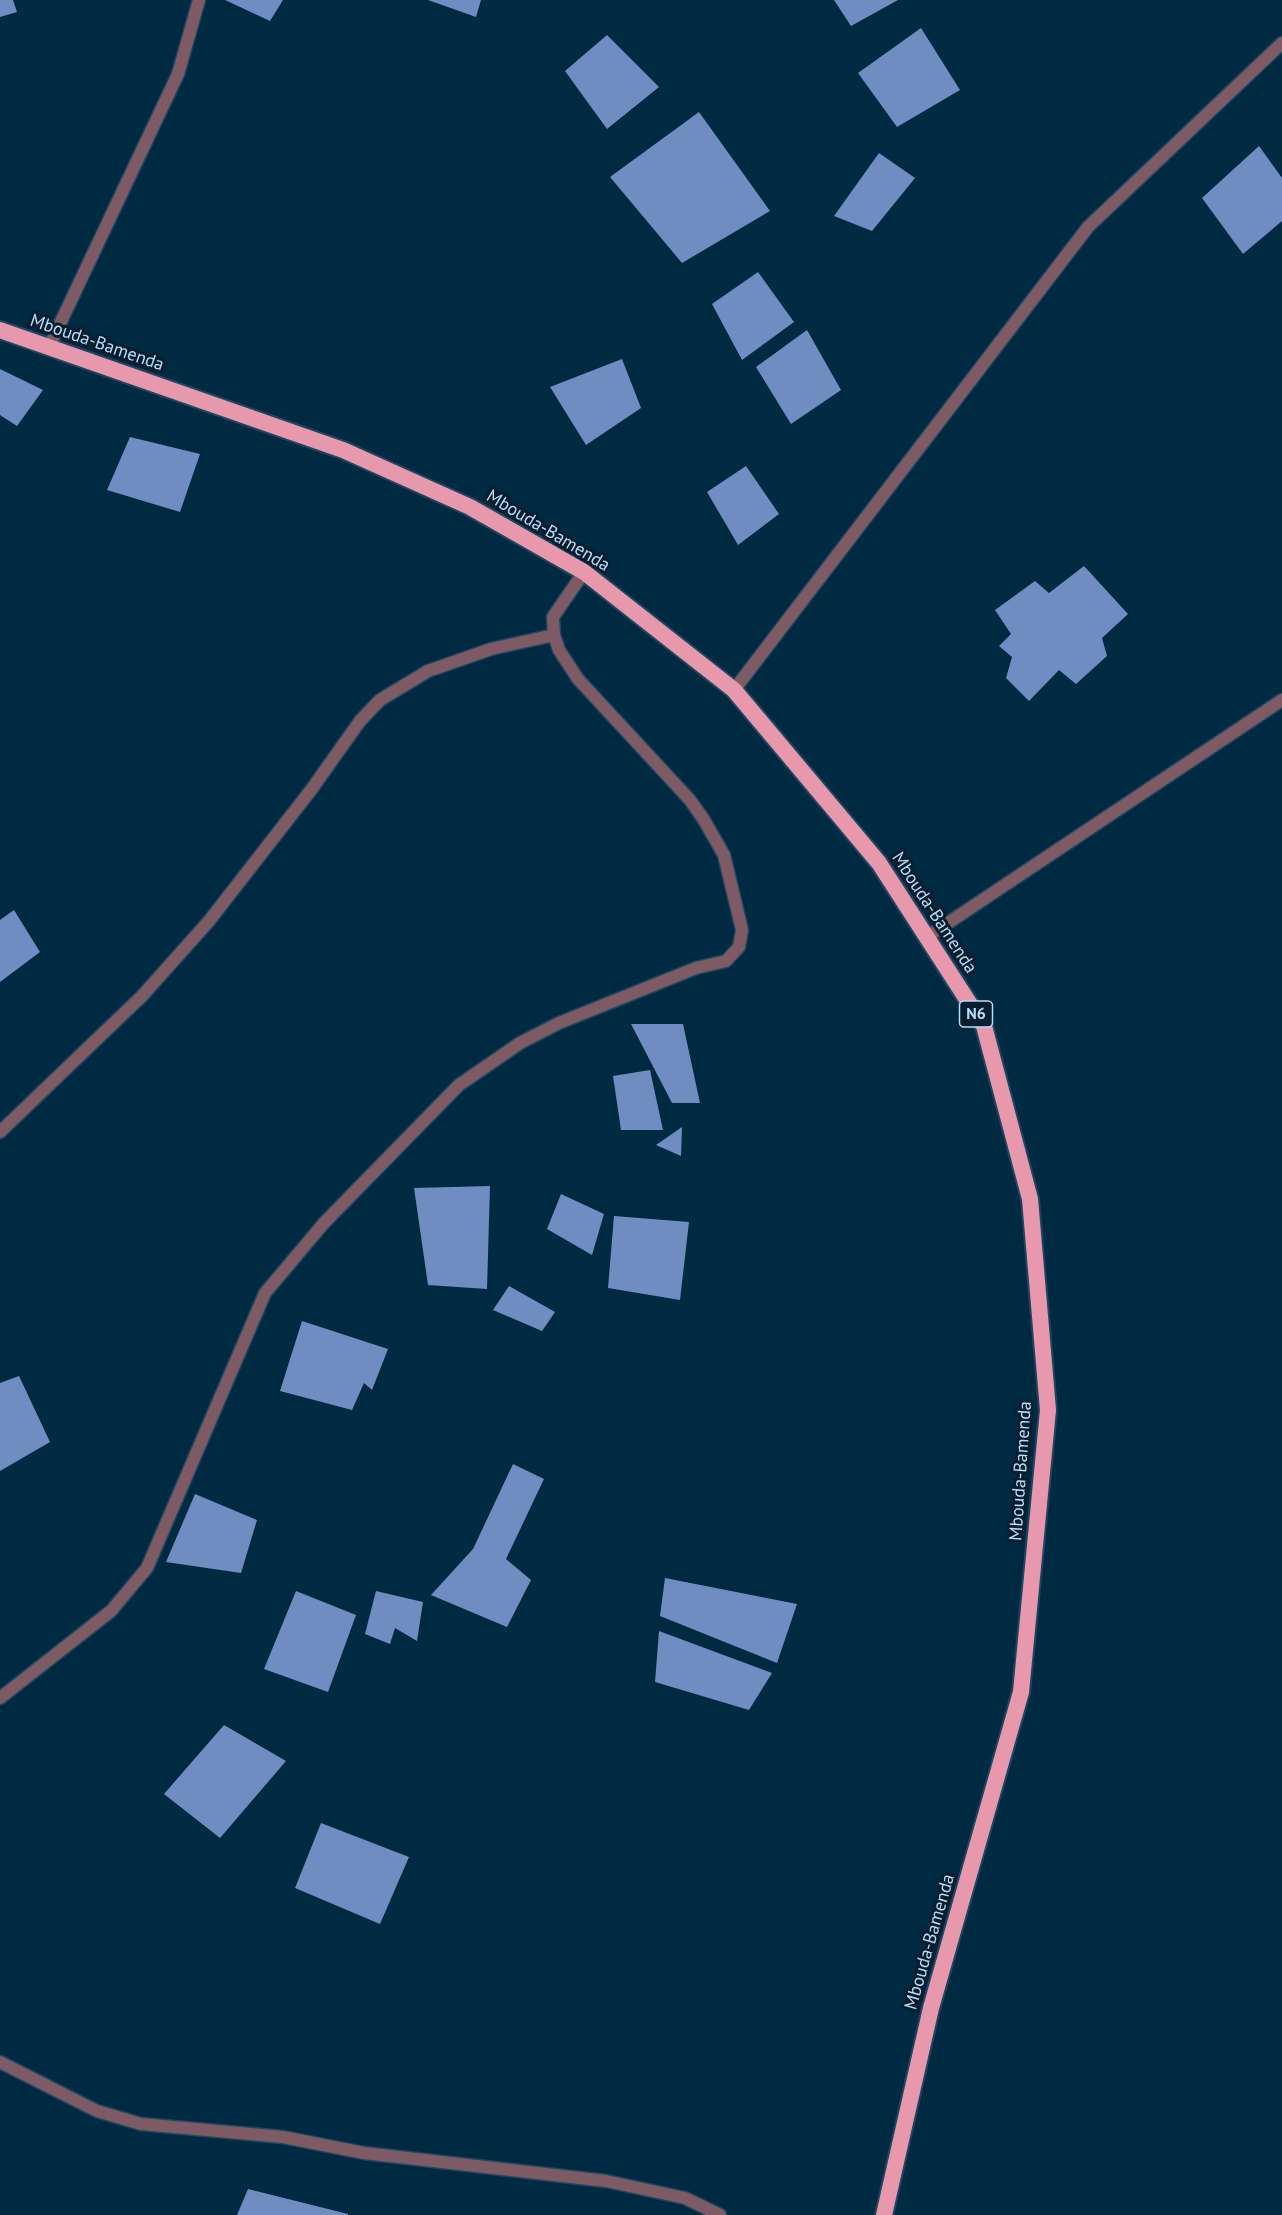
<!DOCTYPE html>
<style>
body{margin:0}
canvas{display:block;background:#002942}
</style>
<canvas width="1282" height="2215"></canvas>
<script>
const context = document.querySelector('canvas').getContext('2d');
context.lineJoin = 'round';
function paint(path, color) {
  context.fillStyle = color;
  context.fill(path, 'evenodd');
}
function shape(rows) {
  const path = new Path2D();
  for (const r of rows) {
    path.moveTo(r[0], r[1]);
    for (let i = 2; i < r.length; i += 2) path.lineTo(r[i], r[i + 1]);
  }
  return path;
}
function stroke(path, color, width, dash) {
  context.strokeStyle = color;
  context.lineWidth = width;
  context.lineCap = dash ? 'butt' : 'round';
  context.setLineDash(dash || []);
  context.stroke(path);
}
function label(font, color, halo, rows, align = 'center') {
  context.font = font + ' "PT Sans",sans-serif';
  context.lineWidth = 6;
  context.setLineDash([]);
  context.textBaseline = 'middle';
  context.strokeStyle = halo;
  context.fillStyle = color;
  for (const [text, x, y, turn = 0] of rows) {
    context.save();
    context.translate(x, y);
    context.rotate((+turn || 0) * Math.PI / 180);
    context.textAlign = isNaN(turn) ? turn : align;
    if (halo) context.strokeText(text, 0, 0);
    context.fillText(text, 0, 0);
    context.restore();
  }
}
paint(shape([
 [0,0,13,0,17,12,0,17],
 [225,0,283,0,270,21],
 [428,0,481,0,476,17],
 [834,0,898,0,851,26],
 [921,28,960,90,897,127,858,73],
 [607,35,659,87,607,129,565,71],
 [699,112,770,211,682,263,610,177],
 [1259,146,1282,178,1282,221,1243,254,1202,198],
 [879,153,915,178,872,231,834,216],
 [758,272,794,322,742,360,712,304],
 [807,330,841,390,791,424,756,367],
 [622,359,641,408,586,445,550,387],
 [0,369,43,390,17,426,0,415],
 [130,437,200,454,180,512,107,490],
 [746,466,779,514,738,545,707,492],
 [1084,566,1128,614,1102,638,1107,656,1076,684,1059,670,1029,701,1006,678,1012,657,999,646,1011,634,995,610,1035,581,1049,593],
 [14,910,40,952,0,982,0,920],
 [631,1024,683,1024,700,1103,672,1103],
 [650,1070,663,1130,621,1130,613,1076],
 [682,1127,681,1156,656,1145],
 [490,1186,487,1289,428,1285,414,1188],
 [561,1194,604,1214,592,1255,547,1229],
 [614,1216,689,1222,680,1300,608,1288],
 [509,1286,555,1312,542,1331,493,1310],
 [302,1321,388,1349,372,1390,364,1383,352,1410,280,1391],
 [19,1376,50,1442,0,1471,0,1383],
 [513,1464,544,1479,506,1559,531,1580,507,1627,431,1595,473,1549],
 [195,1494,257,1520,241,1573,166,1562],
 [665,1578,797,1604,777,1663,660,1616],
 [296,1591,356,1615,328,1692,264,1669],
 [376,1591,423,1602,417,1641,395,1628,390,1644,365,1634],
 [659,1631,772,1673,749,1710,655,1682],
 [224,1725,286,1761,220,1838,164,1794],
 [321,1823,409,1857,380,1924,295,1888],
 [248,2189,348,2214,348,2215,237,2215]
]), '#708dc2');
const minor = shape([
 [49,347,178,74,199,0],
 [734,690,1088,227,1282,43],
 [927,937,1282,700],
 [0,1132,142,996,209,921,311,790,360,721,380,700,428,671,491,649,554,635],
 [0,1698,111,1611,147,1568,265,1293,324,1223,459,1085,520,1043,559,1023,696,968,726,961,739,947,742,930,724,855,704,820,690,800,578,679,559,650,554,635,553,617,584,572],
 [0,2062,97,2111,141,2124,283,2137,364,2153,606,2181,685,2198,720,2215]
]);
const trunk = shape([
 [0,330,343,450,470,507,584,572,734,690,879,863,984,1026,1030,1199,1048,1410,1021,1692,931,2008,884,2215]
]);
stroke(minor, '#1e465f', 15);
stroke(trunk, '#1e465f', 20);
stroke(minor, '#7e5b64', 12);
stroke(trunk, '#e898ad', 16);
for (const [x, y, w] of [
 [976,1014,33]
]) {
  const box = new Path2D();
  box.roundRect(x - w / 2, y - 13, w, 26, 4.5);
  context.fillStyle = '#081e2f';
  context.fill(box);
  stroke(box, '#badcf8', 1.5);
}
label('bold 16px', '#badcf8', null, [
 ["N6",976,1014]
]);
label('18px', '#badcf8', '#081e2f', [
 ["Mbouda-Bamenda",97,343,19],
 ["Mbouda-Bamenda",548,531,31],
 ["Mbouda-Bamenda",934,913,57],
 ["Mbouda-Bamenda",1021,1471,-86],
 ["Mbouda-Bamenda",930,1942,-74]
]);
</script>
